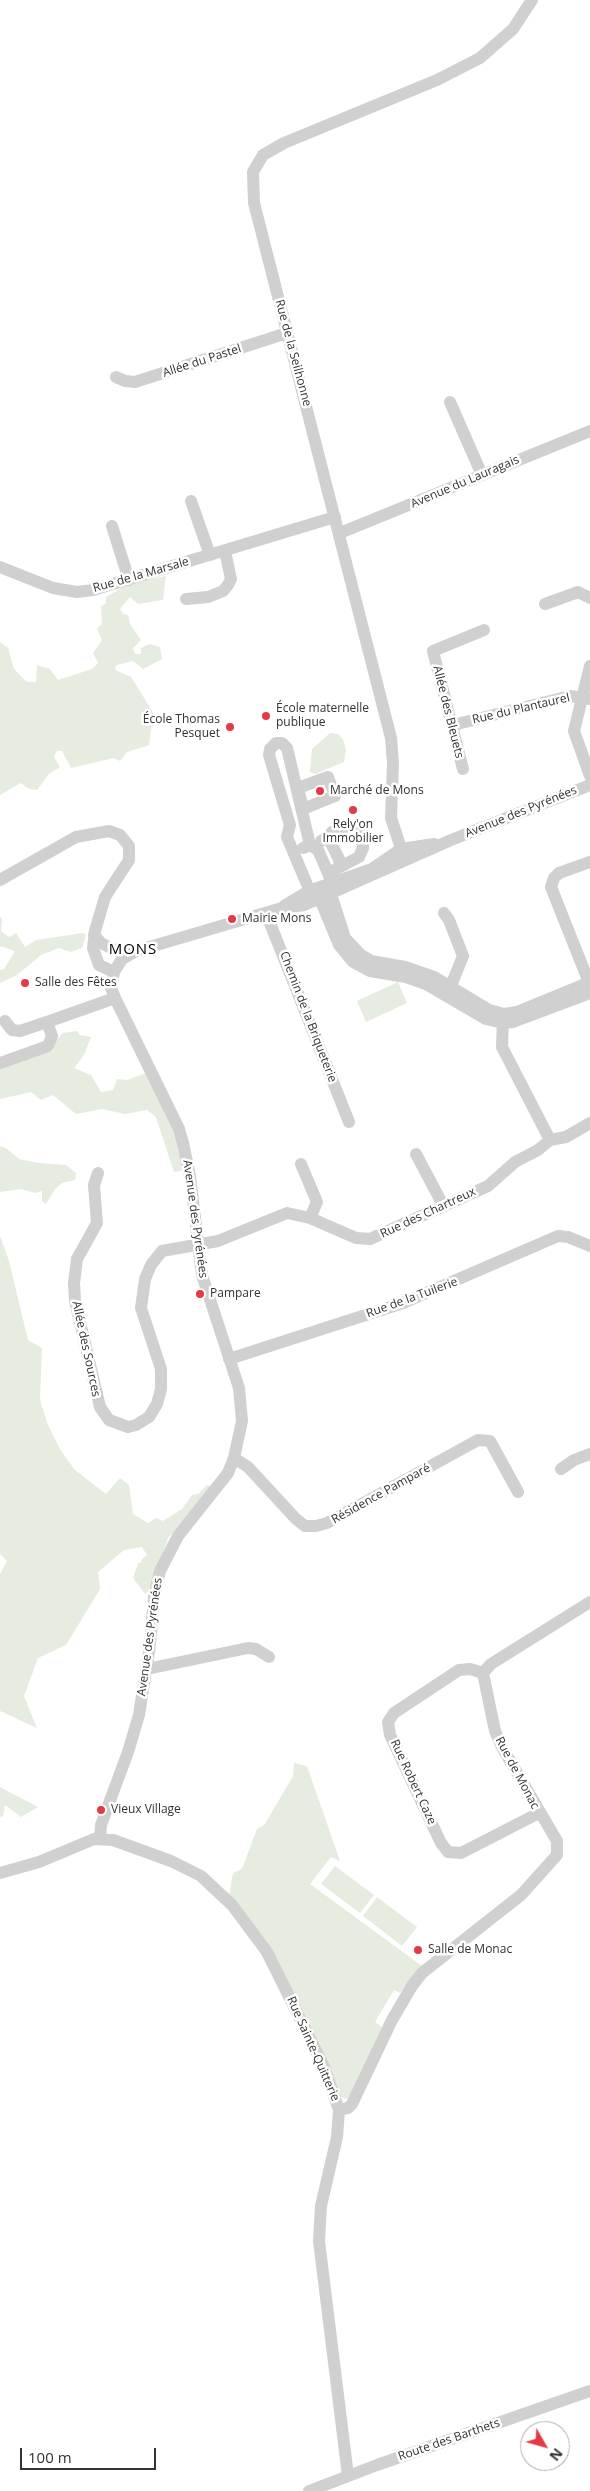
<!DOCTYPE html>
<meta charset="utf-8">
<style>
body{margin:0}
#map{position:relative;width:590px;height:2491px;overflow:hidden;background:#fff;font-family:"Open Sans",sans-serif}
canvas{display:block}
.north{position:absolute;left:520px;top:2421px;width:50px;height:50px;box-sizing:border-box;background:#fff;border:1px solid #adadad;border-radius:50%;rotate:128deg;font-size:14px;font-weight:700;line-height:20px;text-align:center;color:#333}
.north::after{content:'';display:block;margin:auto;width:18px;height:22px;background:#e63946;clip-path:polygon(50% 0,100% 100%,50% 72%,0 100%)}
.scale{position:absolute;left:20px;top:2448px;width:136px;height:22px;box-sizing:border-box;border:2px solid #333;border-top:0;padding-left:6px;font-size:15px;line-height:18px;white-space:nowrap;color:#333;-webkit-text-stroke:4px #fff;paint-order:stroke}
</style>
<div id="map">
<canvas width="590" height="2491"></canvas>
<div class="north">N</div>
<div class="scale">100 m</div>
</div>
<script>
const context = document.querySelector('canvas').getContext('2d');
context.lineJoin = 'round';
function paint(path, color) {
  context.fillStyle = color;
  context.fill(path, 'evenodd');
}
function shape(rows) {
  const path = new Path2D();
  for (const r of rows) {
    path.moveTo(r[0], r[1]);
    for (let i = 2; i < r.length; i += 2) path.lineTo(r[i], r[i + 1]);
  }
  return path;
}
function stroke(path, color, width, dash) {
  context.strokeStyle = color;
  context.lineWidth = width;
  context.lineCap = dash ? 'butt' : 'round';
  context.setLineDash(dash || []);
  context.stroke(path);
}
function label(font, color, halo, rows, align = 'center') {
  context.font = font + ' "Open Sans",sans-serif';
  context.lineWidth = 5;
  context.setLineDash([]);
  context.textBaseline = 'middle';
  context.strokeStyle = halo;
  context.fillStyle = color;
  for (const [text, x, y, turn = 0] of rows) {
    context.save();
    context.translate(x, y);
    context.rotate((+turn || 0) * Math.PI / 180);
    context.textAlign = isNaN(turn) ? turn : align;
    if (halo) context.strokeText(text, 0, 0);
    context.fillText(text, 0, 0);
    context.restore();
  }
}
paint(shape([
 [166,576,163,600,138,604,130,597,120,609,123,614,128,615,130,624,141,640,133,648,135,654,141,654,141,648,150,644,160,647,162,659,143,669,133,661,116,665,115,670,131,677,156,717,152,723,149,745,127,752,120,761,114,758,71,768,62,751,57,751,54,757,60,767,49,774,37,790,29,789,21,783,0,795,0,642,8,648,14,669,27,682,36,682,37,665,50,669,58,680,92,669,98,663,93,653,102,640,97,629,102,623,101,606,106,604,106,597,130,583],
 [330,733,338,734,343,739,346,750,344,762,315,774,310,772,312,749],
 [0,917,2,919,1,931,9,937,16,933,25,947,36,940,83,933,86,935,82,948,71,952,59,948,41,955,17,975,0,983,0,970,4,969,15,951,0,946],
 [398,982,407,1003,366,1022,357,1001],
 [77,1031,80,1035,91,1037,84,1055,74,1068,91,1075,101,1092,113,1090,117,1079,127,1080,146,1073,176,1137,184,1170,174,1172,156,1117,147,1110,125,1114,102,1109,76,1114,53,1095,41,1100,31,1092,0,1099,0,1065,53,1051,56,1041,63,1033],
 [0,1146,6,1148,19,1159,39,1163,66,1165,76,1173,75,1180,62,1183,55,1189,46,1204,42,1201,42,1191,35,1193,21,1189,0,1192],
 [0,1236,9,1261,28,1340,42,1348,40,1400,48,1425,61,1451,75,1470,106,1494,120,1478,129,1485,133,1514,148,1523,156,1518,163,1521,182,1509,192,1495,198,1494,207,1485,213,1487,168,1538,151,1590,145,1594,133,1578,138,1563,141,1563,142,1559,147,1555,142,1547,124,1550,98,1572,100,1589,66,1645,38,1658,24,1696,37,1728,0,1711,0,1574,7,1561,0,1554],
 [294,1763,307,1766,340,1861,331,1857,310,1884,422,1966,400,1993,394,1990,375,2022,382,2027,350,2098,346,2099,339,2096,229,1896,233,1873,242,1869,257,1829,265,1824,293,1776],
 [0,1787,38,1807,21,1817,5,1805,3,1816,0,1817],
 [335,1866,374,1895,360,1913,321,1884],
 [377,1897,417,1927,402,1946,363,1916]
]), '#e6ecdf');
stroke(shape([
 [116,377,125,381,135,382,287,333],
 [450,402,482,475],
 [191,501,210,555],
 [112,526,129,580],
 [340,533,590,431],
 [0,567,53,588,77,592,93,590,335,517],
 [186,599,208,597,223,591,228,585,231,579,225,551],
 [545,604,578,592,590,598],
 [590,666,574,731,590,776],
 [453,725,570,696,590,699],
 [463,769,433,651,484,630],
 [328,777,335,796,303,809,298,788,328,777],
 [328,837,332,832,353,825,359,826,362,833,363,848,359,857,340,867],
 [321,841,328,837,339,859,340,867,334,870],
 [310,845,287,748,282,743,276,743,270,749,269,755,290,825,287,837,314,901],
 [303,848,310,845,318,850,335,889],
 [405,860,391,818,393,763,391,738,254,203,253,172,263,155,284,143,437,80,480,58,513,29,532,0],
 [590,862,559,873,554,878,551,887,590,985],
 [0,880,76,837,109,831,120,835,129,846,129,860,105,897,95,931,93,948,99,965,114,972],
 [331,894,345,938,361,955,371,961,405,967,434,977,489,1010,504,1014,517,1012,590,982],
 [320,899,339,945,353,962,370,971,406,977,426,984,486,1019,503,1023,513,1022,590,993],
 [284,906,309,891,372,869,401,849,434,844],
 [266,913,349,1122],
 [444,913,449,920,463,956,448,993],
 [94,935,101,943,127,956],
 [503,1017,502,1047,550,1140],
 [5,1021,12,1030,20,1031,47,1022],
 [0,1063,48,1046,52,1036,47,1022,115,998],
 [416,1154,443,1205],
 [301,1164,317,1202,310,1218],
 [98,1173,94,1185,97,1223,77,1259,74,1283,75,1301,100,1407,109,1420,128,1427,136,1425,149,1417,157,1404,161,1389,161,1369,141,1308,145,1279,151,1265,162,1251,218,1241,287,1213,310,1218,356,1238,370,1239,488,1186,515,1162,538,1150,550,1140,566,1137,590,1123],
 [229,1359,403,1303,558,1236,568,1237,590,1246],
 [234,1458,248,1467,296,1519,305,1526,316,1526,327,1523,478,1440,490,1441,518,1492],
 [561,1469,574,1460,590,1454],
 [147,1669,248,1648,256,1649,269,1657],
 [483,1673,470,1669,459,1670,394,1713,388,1722,390,1735,441,1843,448,1852,461,1853,539,1813],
 [100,1838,101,1825,128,1752,139,1715,150,1645,154,1597,160,1571,178,1536,228,1473,234,1458,242,1421,239,1388,202,1275,190,1176,183,1143,179,1129,115,998,111,988,114,972,122,959,136,951,282,908,304,905,451,840,590,785],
 [0,1873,39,1862,94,1839,113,1840,171,1861,201,1876,232,1905,267,1952,324,2067,339,2110,337,2137,321,2206,319,2241,348,2476],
 [339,2110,348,2108,352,2104,392,2020,412,1986,422,1973,521,1895,557,1855,557,1841,502,1747,495,1731,483,1673,491,1664,590,1602],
 [309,2491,377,2465,590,2391]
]), '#d0d0d0', 12);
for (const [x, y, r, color] of [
 [266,716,5,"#e63946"],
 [230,727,5,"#e63946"],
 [320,791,5,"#e63946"],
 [353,810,5,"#e63946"],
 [232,919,5,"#e63946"],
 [25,983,5,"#e63946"],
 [200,1294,5,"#e63946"],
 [101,1810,5,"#e63946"],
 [418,1950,5,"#e63946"]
]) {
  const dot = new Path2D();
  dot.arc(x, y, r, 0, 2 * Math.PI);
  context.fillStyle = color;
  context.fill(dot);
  stroke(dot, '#fff', 2);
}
label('12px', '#333', '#fff', [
 ["Rue de la Seilhonne",293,353,75],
 ["Allée du Pastel",202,361,-18],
 ["Avenue du Lauragais",465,482,-23],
 ["Rue de la Marsale",141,575,-16],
 ["Rue du Plantaurel",521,709,-13],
 ["Allée des Bleuets",448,712,76],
 ["Avenue des Pyrénées",521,812,-22],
 ["Chemin de la Briqueterie",308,1017,69],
 ["Rue des Chartreux",428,1213,-25],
 ["Avenue des Pyrénées",195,1219,82],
 ["Rue de la Tuilerie",412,1298,-20],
 ["Allée des Sources",86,1349,78],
 ["Résidence Pamparé",381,1494,-29],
 ["Avenue des Pyrénées",150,1637,-82],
 ["Rue de Monac",517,1773,62],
 ["Rue Robert Caze",413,1782,65],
 ["Rue Sainte-Quitterie",313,2049,66],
 ["Route des Barthets",449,2440,-19]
]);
label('12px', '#333', '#fff', [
 ["École maternelle",276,709],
 ["publique",276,723],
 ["École Thomas",220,720,"right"],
 ["Pesquet",220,734,"right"],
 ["Marché de Mons",330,791],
 ["Rely'on",353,825,"center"],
 ["Immobilier",353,839,"center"],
 ["Mairie Mons",242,919],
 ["Salle des Fêtes",35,983],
 ["Pampare",210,1294],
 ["Vieux Village",111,1810],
 ["Salle de Monac",428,1950]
], 'left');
context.letterSpacing = '1px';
label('15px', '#000', '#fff', [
 ["MONS",133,950]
]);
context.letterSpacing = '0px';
</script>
